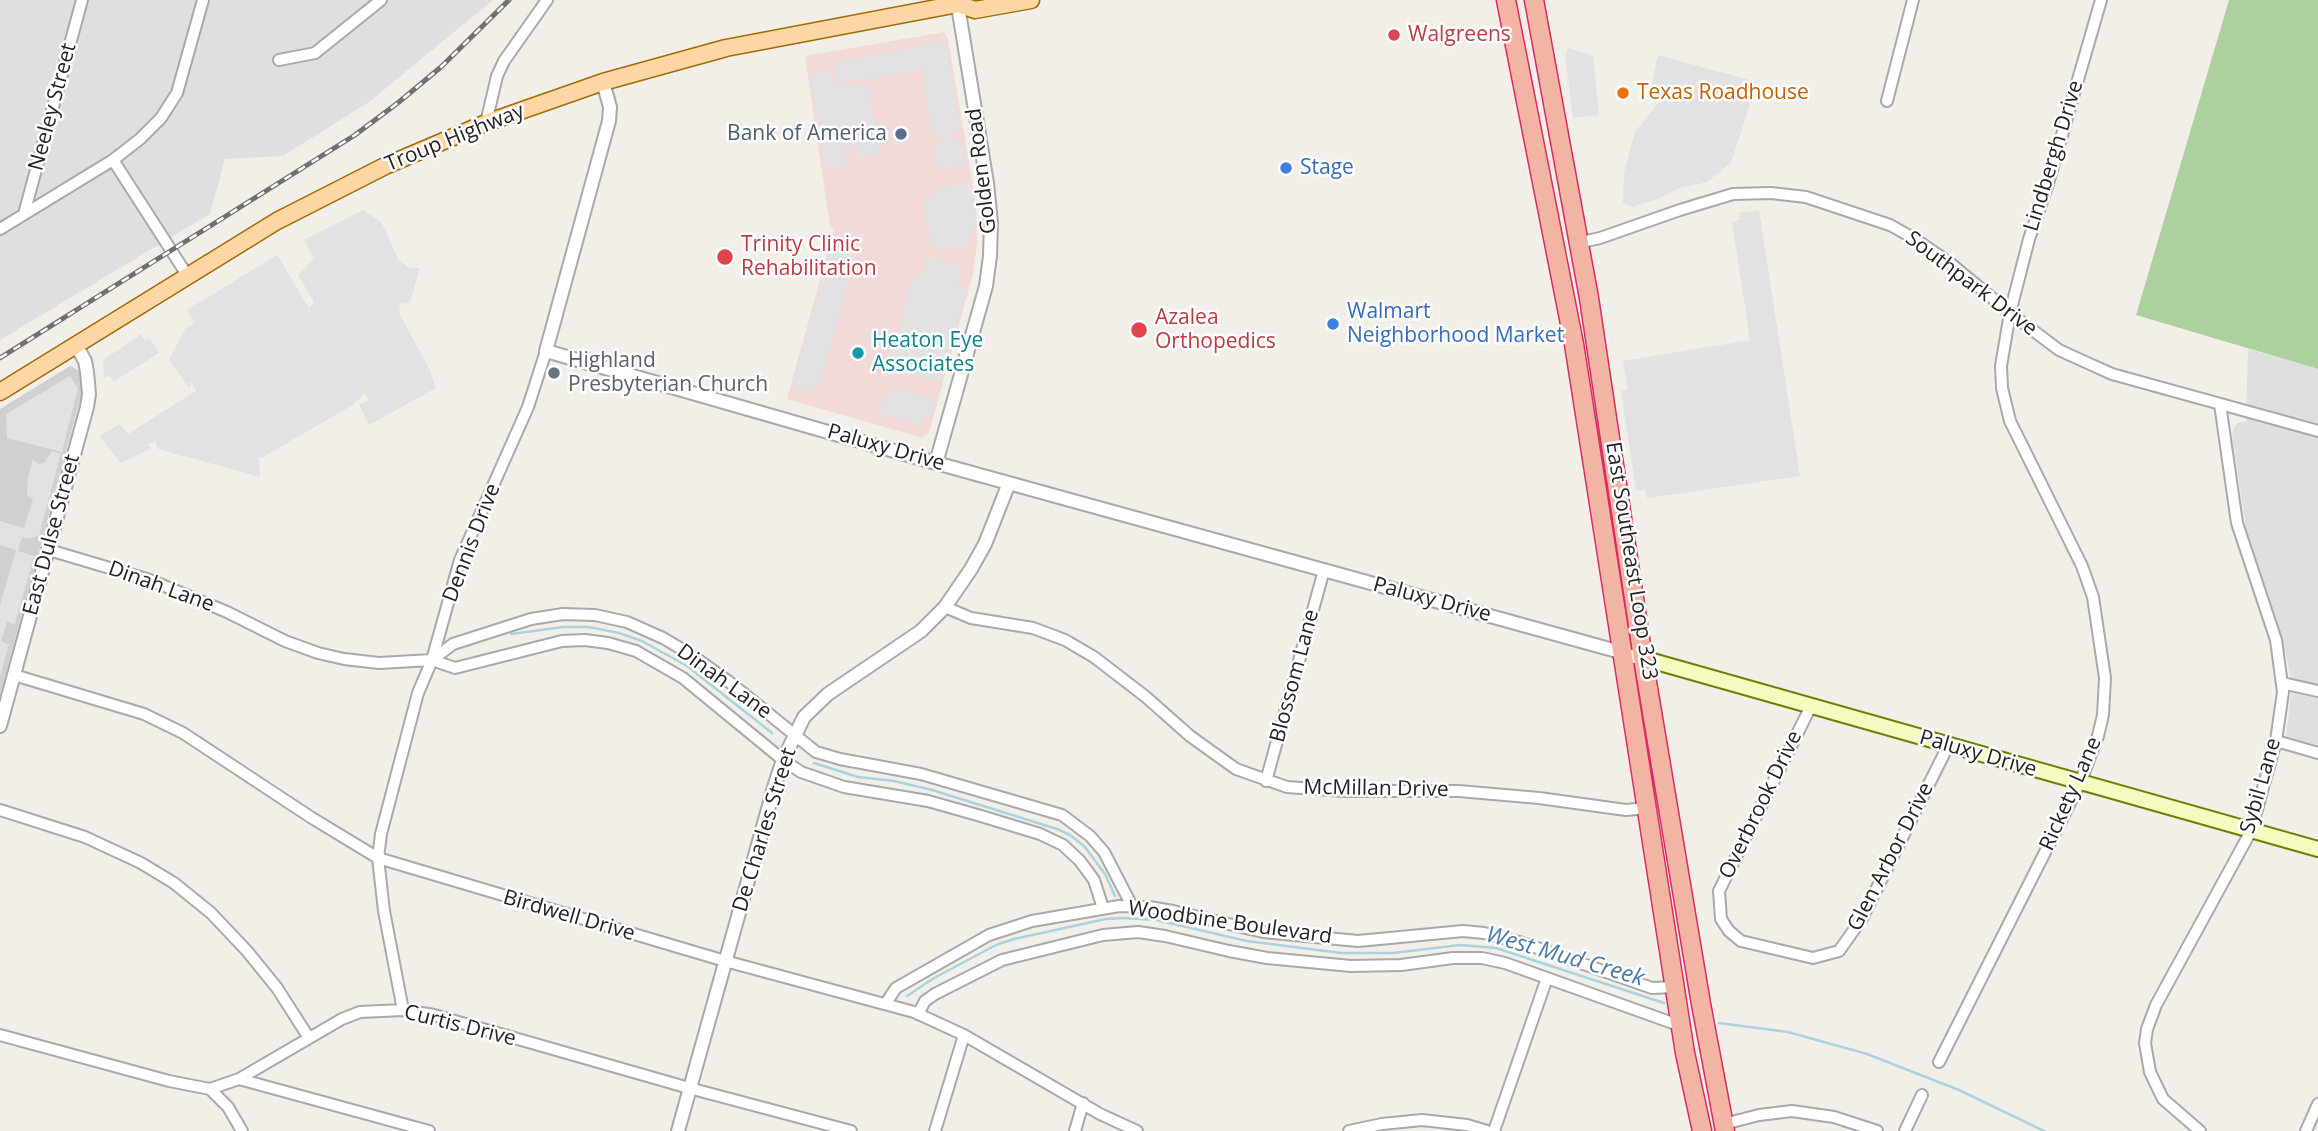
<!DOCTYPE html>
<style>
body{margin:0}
canvas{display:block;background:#f2efe9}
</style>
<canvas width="2318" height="1131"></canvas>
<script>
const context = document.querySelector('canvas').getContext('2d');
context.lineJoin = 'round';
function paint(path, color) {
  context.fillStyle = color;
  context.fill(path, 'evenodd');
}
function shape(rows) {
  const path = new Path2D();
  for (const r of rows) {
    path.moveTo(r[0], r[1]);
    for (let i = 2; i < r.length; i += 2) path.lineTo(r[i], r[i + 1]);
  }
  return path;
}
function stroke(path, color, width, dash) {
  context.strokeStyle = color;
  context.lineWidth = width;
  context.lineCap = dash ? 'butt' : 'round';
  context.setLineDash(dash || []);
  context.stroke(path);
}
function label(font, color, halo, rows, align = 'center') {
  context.font = font + ' "Open Sans",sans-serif';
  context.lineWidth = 5;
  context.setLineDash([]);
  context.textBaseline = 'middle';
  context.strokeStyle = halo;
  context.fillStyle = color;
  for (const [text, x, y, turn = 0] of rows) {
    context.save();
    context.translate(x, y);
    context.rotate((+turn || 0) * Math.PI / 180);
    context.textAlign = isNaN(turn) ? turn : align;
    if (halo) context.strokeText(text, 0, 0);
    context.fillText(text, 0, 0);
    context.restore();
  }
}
paint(shape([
 [0,0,493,0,369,102,283,156,225,159,210,214,0,340],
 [2248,349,2318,369,2318,747,2286,737,2292,686,2286,655,2247,535,2232,435,2234,427,2239,422,2246,422]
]), '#e0dfdf');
paint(shape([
 [944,32,948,39,976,204,977,243,973,274,929,433,922,438,787,399,834,229,830,227,805,56]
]), '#f2dad9');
paint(shape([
 [70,366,78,370,82,379,81,396,0,695,0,409]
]), '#d0d0d0');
paint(shape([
 [2229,0,2318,0,2318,369,2136,315]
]), '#add19e');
paint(shape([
 [945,42,960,130,952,132,954,140,961,139,965,165,939,170,935,144,942,142,941,134,933,135,922,73,929,71,929,69,838,83,834,63],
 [1568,48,1593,56,1599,115,1573,118,1565,56],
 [1658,55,1757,82,1731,163,1707,182,1679,188,1660,198,1633,207,1623,203,1624,173,1635,132,1666,93,1658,91,1652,84],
 [830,71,833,88,867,83,880,154,861,157,859,145,843,148,846,165,826,169,810,74],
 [969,183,977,227,970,230,969,247,947,249,931,244,922,199,929,198,940,188],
 [363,210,382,223,398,259,410,268,420,268,410,303,400,304,399,313,430,370,436,388,369,425,359,405,369,400,365,393,353,405,263,457,259,457,260,477,158,449,155,442,148,444,152,448,121,463,99,436,120,424,128,434,196,391,192,382,189,388,169,360,185,329,194,323,187,310,277,255,309,308,314,302,298,275,314,259,304,240],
 [1759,210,1800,476,1647,498,1645,489,1636,491,1621,391,1628,389,1623,361,1750,340,1732,222,1740,220,1739,213],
 [835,235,851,240,847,256,854,258,819,385,811,383,809,392,792,387],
 [927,256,962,267,957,286,966,289,940,382,895,370,896,367,889,366,913,275,921,277],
 [141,334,145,341,150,338,159,353,114,381,110,376,104,378,103,360],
 [70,376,78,388,62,452,7,438,6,414],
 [893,388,935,399,931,416,923,414,920,424,880,413,885,394,891,395],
 [52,451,61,454,39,535,30,539,22,537,18,551,34,556,15,624,7,622,1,641,9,644,0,676,0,605,16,550,0,545,0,521,24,528,33,499,27,495,28,478,33,459,38,464,44,463]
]), '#e2e2e2');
stroke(shape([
 [511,634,563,627,589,627,619,633,642,641,687,666,772,733],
 [814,763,858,777,894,781,932,790,1057,829,1070,835,1085,847,1105,874,1115,896],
 [907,996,934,978,996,945,1014,939,1106,919,1124,918,1156,920,1247,941,1341,953,1393,953,1460,945,1496,948,1664,1003],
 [1719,1023,1788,1032,1867,1054,1959,1090,2044,1131]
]), '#aad3df', 2.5);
const minor = shape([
 [279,60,315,53,381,0],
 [1887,101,1913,0],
 [486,123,497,76,504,61,547,0],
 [113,160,187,275],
 [24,214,82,0],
 [0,229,113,160,140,139,161,118,177,93,203,0],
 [1578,243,1600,238,1680,210,1733,194,1771,193,1806,197,1890,225,1915,239,1950,263,2010,313,2059,350,2092,365,2112,374,2318,431],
 [49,550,150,580,227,612,285,641,318,653,344,659,379,663,432,660],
 [945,607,971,618,1033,628,1065,640,1094,657,1146,697,1190,736,1236,769,1287,787,1344,791,1459,791,1539,798,1626,810,1647,808],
 [14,675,144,714,183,733,312,818,378,858,725,961,914,1012,964,1035,1100,1114,1137,1131],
 [2282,683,2318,691],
 [1811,706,1719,891,1721,919,1729,931,1741,941,1813,958,1839,951,1861,920,1948,746],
 [2276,741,2318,753],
 [1266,781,1324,570],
 [0,810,85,837,141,863,174,883,211,913,247,951,277,988,309,1038],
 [1103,908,1094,880,1080,861,1063,845,1040,834,981,816,928,801,844,787,801,772,783,760,683,678,636,651,608,643,585,640,562,641,455,668,432,660,453,644,531,619,563,614,595,615,627,622,663,638,690,654,728,681,816,752,840,759,921,774,1062,815,1090,836,1104,852,1132,906],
 [886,1003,896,988,989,935,1032,921,1119,906,1149,907,1173,911,1263,932,1358,941,1463,931,1484,933,1523,943,1652,988,1675,987],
 [403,1010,384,911,378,858,381,834,418,693,432,660,460,560,528,407,546,351],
 [918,1014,925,1001,935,994,1002,960,1103,935,1138,932,1165,936,1229,951,1267,958,1351,966,1401,965,1453,958,1482,958,1505,963,1681,1026],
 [0,1035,169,1081,210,1089,239,1079,342,1019,360,1012,403,1010,434,1015,689,1088,851,1131],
 [1939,1062,2080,783,2098,736,2103,715,2105,678,2093,597,2082,566,2010,421,2002,388,2001,366,2010,313,2029,239,2047,187,2101,0],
 [239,1079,429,1131],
 [210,1089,228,1107,242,1131],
 [1724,1124,1759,1115,1792,1111,1834,1117,1877,1131],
 [935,1131,964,1035],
 [1075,1131,1083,1103],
 [1349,1131,1382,1124,1422,1120,1467,1125,1487,1131],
 [1494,1131,1547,978],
 [1905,1131,1922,1095],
 [2200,1131,2163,1099,2150,1072,2145,1043,2147,1029,2156,1005,2251,831,2276,741,2283,692,2276,640,2237,523,2220,404],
 [2306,1131,2318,1104]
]);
const tertiary = shape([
 [603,82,610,107,609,121,546,351,936,463,1624,653],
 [936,463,986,286,990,256,991,223,987,183,957,0],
 [0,726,87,407,89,394,87,372,85,361,76,345],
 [678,1131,775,784,783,760,804,717,828,694,921,631,945,607,971,569,985,544,1009,483]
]);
const secondary = shape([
 [1635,656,2318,849]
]);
const primary = shape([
 [0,392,277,221,385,166,486,123,603,82,726,48,958,4,975,10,1031,0]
]);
const trunk = shape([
 [1506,0,1574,344,1685,1053,1702,1131],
 [1534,0,1589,298,1643,658,1701,1004,1725,1131]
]);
stroke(minor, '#a9a9a9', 14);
stroke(tertiary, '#a9a9a9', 16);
stroke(secondary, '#707d05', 18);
stroke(primary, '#a06b00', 19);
stroke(trunk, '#dc2a67', 21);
stroke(minor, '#fff', 10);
stroke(tertiary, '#fff', 12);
stroke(secondary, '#f7fabf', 14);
stroke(primary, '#fcd6a4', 16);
stroke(trunk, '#f2b4a3', 18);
const rail = shape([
 [0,358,355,135,399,102,441,67,509,0]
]);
stroke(rail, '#707070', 5);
stroke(rail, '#fff', 2.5, [8]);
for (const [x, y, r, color] of [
 [1394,35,7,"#e0444e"],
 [1623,93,7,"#e8710a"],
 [901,134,7,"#5c6f8a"],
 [1286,168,7,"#3f7fe0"],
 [725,257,9,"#e0444e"],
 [1333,324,7,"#3f7fe0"],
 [1139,330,9,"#e0444e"],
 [858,353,7,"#0f9aa8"],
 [554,373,7,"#6b7280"]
]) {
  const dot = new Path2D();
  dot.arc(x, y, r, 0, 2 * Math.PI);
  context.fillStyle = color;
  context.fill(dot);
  stroke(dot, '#fff', 2.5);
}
label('21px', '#be3a42', '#fff', [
 ["Walgreens",1408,35],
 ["Trinity Clinic",741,245],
 ["Rehabilitation",741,269],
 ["Azalea",1155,318],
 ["Orthopedics",1155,342]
], 'left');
label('21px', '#c56008', '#fff', [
 ["Texas Roadhouse",1637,93]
], 'left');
label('21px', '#222', '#fff', [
 ["Neeley Street",53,107,-75],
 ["Troup Highway",455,138,-22],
 ["Lindbergh Drive",2054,156,-73],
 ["Golden Road",982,171,-97],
 ["Southpark Drive",1971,284,37],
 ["Paluxy Drive",886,448,16],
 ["East Dulse Street",52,535,-75],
 ["Dennis Drive",472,543,-69],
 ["East Southeast Loop 323",1631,561,81],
 ["Dinah Lane",161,587,20],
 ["Paluxy Drive",1432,600,15],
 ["Blossom Lane",1295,676,-75],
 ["Dinah Lane",724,682,36],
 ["Paluxy Drive",1978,754,16],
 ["Sybil Lane",2261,786,-74],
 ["McMillan Drive",1376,789,1],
 ["Rickety Lane",2071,794,-66],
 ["Overbrook Drive",1761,805,-64],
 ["De Charles Street",765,830,-73],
 ["Glen Arbor Drive",1891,857,-63],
 ["Birdwell Drive",569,916,16],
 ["Woodbine Boulevard",1230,923,8],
 ["Curtis Drive",460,1026,14]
]);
label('21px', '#4e5e75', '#fff', [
 ["Bank of America",887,134]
], 'right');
label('21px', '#366cbe', '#fff', [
 ["Stage",1300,168],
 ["Walmart",1347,312],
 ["Neighborhood Market",1347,336]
], 'left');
label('21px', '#0d838f', '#fff', [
 ["Heaton Eye",872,341],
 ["Associates",872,365]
], 'left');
label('21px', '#5b616d', '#fff', [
 ["Highland",568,361],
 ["Presbyterian Church",568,385]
], 'left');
label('italic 23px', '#4a7aab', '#fff', [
 ["West Mud Creek",1565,957,16]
]);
</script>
